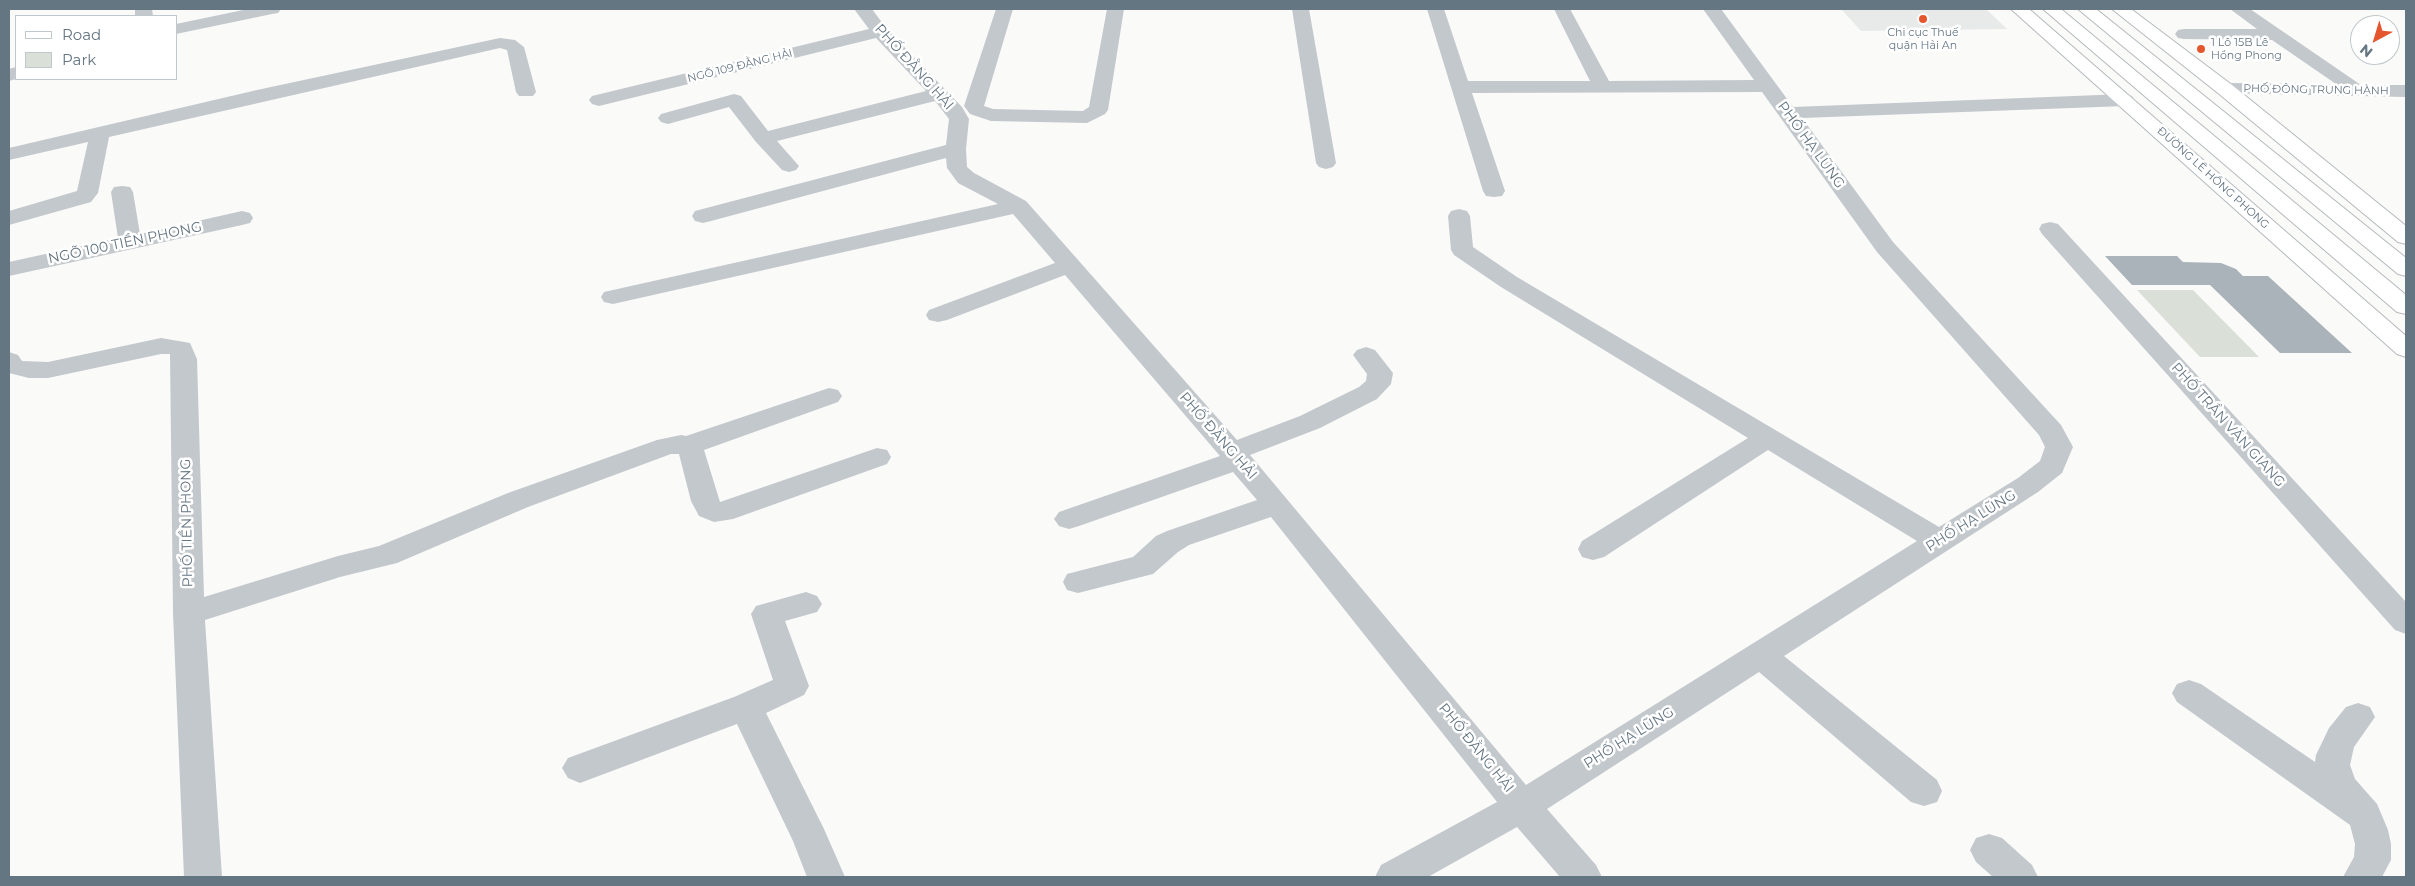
<!DOCTYPE html>
<meta charset="utf-8">
<style>
body{margin:0}
#map{position:relative;width:2415px;height:886px;overflow:hidden;background:#fafaf8;font-family:Montserrat,sans-serif}
canvas{display:block}
.frame{position:absolute;inset:0;border:10px solid #657683;pointer-events:none}
.legend{position:absolute;left:15px;top:15px;width:162px;height:65px;box-sizing:border-box;background:#fff;border:1px solid #c1c8cd;margin:0;padding:6px 9px;list-style:none;font-size:15px;color:#657683}
.legend li{display:flex;align-items:center;gap:10px;height:25px}
.legend b{width:25px;border:1px solid #c1c8cd}
.north{position:absolute;left:2350px;top:15px;width:50px;height:50px;box-sizing:border-box;background:#fff;border:1px solid #c1c8cd;border-radius:50%;rotate:219deg;font-size:14px;font-weight:700;line-height:20px;text-align:center;color:#657683}
.north::after{content:'';display:block;margin:auto;width:18px;height:22px;background:#e4572e;clip-path:polygon(50% 0,100% 100%,50% 72%,0 100%)}
</style>
<div id="map">
<canvas width="2415" height="886"></canvas>
<div class="frame"></div>
<ul class="legend">
<li><b style="height:6px;background:#fff"></b>Road</li>
<li><b style="height:14px;background:#dadfd7"></b>Park</li>
</ul>
<div class="north">N</div>
</div>
<script>
const context = document.querySelector('canvas').getContext('2d');
context.lineJoin = 'round';
function paint(path, color) {
  context.fillStyle = color;
  context.fill(path, 'evenodd');
}
function shape(rows) {
  const path = new Path2D();
  for (const r of rows) {
    path.moveTo(r[0], r[1]);
    for (let i = 2; i < r.length; i += 2) path.lineTo(r[i], r[i + 1]);
  }
  return path;
}
function stroke(path, color, width, dash) {
  context.strokeStyle = color;
  context.lineWidth = width;
  context.lineCap = dash ? 'butt' : 'round';
  context.setLineDash(dash || []);
  context.stroke(path);
}
function label(font, color, halo, rows, align = 'center') {
  context.font = font + ' Montserrat,sans-serif';
  context.lineWidth = 5;
  context.setLineDash([]);
  context.textBaseline = 'middle';
  context.strokeStyle = halo;
  context.fillStyle = color;
  for (const [text, x, y, turn = 0] of rows) {
    context.save();
    context.translate(x, y);
    context.rotate((+turn || 0) * Math.PI / 180);
    context.textAlign = isNaN(turn) ? turn : align;
    if (halo) context.strokeText(text, 0, 0);
    context.fillText(text, 0, 0);
    context.restore();
  }
}
paint(shape([
 [1841,9,1986,9,2007,29,1861,31]
]), '#e8e9e9');
paint(shape([
 [2137,290,2193,290,2259,357,2200,357]
]), '#dadfd7');
paint(shape([
 [2105,256,2177,256,2183,262,2221,263,2236,269,2243,276,2268,276,2352,353,2280,353,2210,285,2132,285]
]), '#aab3b9');
const major = shape([
 [2011,9,2029,9,2406,336,2406,357,2397,354,2011,9],
 [2043,9,2061,9,2406,295,2406,314,2397,312,2043,9],
 [2078,9,2096,9,2406,258,2406,276,2398,274,2078,9],
 [2112,9,2131,9,2232,85,2406,226,2406,244,2398,242,2218,93,2112,9]
]);
stroke(major, '#b5babe', 2);
paint(shape([
 [135,9,152,9,153,16,135,16,135,9],
 [248,9,281,9,278,13,272,14,176,34,176,24,248,9],
 [854,9,872,9,886,28,962,107,969,119,966,149,967,167,974,173,1026,201,1237,440,1300,416,1359,387,1366,381,1367,374,1353,355,1357,350,1366,347,1375,350,1393,373,1391,384,1377,399,1320,428,1250,455,1526,785,1917,541,1768,450,1604,557,1593,560,1582,557,1578,549,1582,541,1748,438,1501,287,1454,255,1451,250,1448,216,1451,211,1459,209,1467,211,1470,216,1473,247,1517,277,1939,527,2018,478,2040,461,2045,447,2039,435,1877,252,1762,92,1472,93,1505,191,1502,196,1494,197,1486,196,1483,191,1427,9,1444,9,1468,81,1590,81,1554,9,1570,9,1609,81,1754,80,1703,9,1721,9,1793,107,2125,94,2132,96,2135,100,2132,104,2125,106,1802,118,1893,242,2061,425,2073,447,2062,473,2038,492,1784,656,1937,780,1942,791,1937,802,1924,806,1911,802,1759,672,1547,809,1596,865,1602,877,1560,877,1517,827,1428,877,1375,877,1381,865,1497,802,1271,517,1189,545,1178,552,1153,574,1078,593,1067,590,1063,582,1067,574,1133,557,1156,536,1167,531,1257,500,1233,472,1079,526,1069,529,1059,526,1054,519,1059,512,1220,456,1065,275,947,320,938,322,929,320,926,315,929,310,1055,263,1013,214,613,304,604,302,601,297,604,292,613,290,998,204,958,183,947,168,946,158,711,221,703,223,695,221,692,216,695,211,946,145,949,119,935,101,777,141,799,166,796,170,789,172,782,170,756,142,729,107,668,124,661,122,658,118,661,114,734,94,741,96,768,131,926,91,876,38,599,106,592,104,589,100,592,96,869,29,854,9],
 [996,9,1013,9,984,106,993,109,1083,111,1089,107,1107,9,1124,9,1108,110,1105,114,1087,123,991,121,970,114,964,106,996,9],
 [1292,9,1309,9,1336,163,1333,167,1326,169,1319,167,1316,163,1292,9],
 [2230,9,2250,9,2361,85,2406,85,2406,97,2218,93,2215,89,2218,85,2225,83,2336,84,2272,40,2184,39,2178,38,2175,34,2178,30,2184,29,2257,29,2230,9],
 [500,38,515,40,524,47,536,92,533,96,519,96,516,92,507,50,500,48,109,137,98,193,91,202,9,225,9,211,77,191,88,142,9,160,9,148,257,90,500,38],
 [16,67,16,79,9,81,9,69,16,67],
 [122,186,130,187,133,192,140,234,242,211,250,213,253,218,250,223,242,225,9,276,9,262,118,238,111,192,114,187,122,186],
 [2050,222,2058,224,2406,602,2406,634,2395,630,2042,234,2039,229,2042,224,2050,222],
 [161,338,190,343,197,359,204,597,338,556,379,546,508,493,657,440,681,435,686,436,829,388,838,390,842,396,838,402,704,450,720,502,877,448,887,450,891,457,887,464,733,519,714,522,699,516,691,501,679,454,671,454,528,507,397,563,340,577,205,620,222,877,184,877,173,613,170,354,161,354,48,378,29,378,9,373,9,352,18,355,22,361,48,362,161,338],
 [806,592,817,596,822,604,817,612,785,621,809,686,804,695,766,713,824,829,845,877,807,877,793,841,737,724,580,783,568,778,562,768,568,758,734,697,773,680,751,614,756,606,806,592],
 [2189,680,2201,684,2315,762,2316,755,2329,728,2346,707,2358,703,2370,707,2375,717,2354,747,2350,765,2355,779,2377,804,2388,830,2391,844,2391,860,2382,877,2343,877,2354,857,2355,844,2350,825,2177,702,2172,693,2177,684,2189,680],
 [1989,834,2002,838,2032,865,2038,877,1993,877,1976,862,1970,850,1976,838,1989,834]
]), '#c3c8cc');
paint(major, '#fff');
for (const [x, y, r, color] of [
 [1923,19,5,"#e4572e"],
 [2201,49,5,"#e4572e"]
]) {
  const dot = new Path2D();
  dot.arc(x, y, r, 0, 2 * Math.PI);
  context.fillStyle = color;
  context.fill(dot);
  stroke(dot, '#fff', 2);
}
label('11px', '#657683', '#fff', [
 ["Chi cục Thuế",1923,33],
 ["quận Hải An",1923,46],
 ["1 Lô 15B Lê",2211,43,"left"],
 ["Hồng Phong",2211,56,"left"]
]);
label('11px', '#657683', '#fff', [
 ["NGÕ 109 ĐẰNG HẢI",740,66,-14],
 ["PHỐ ĐÔNG TRUNG HÀNH",2316,90,1],
 ["ĐƯỜNG LÊ HỒNG PHONG",2213,178,42]
]);
label('14px', '#657683', '#fff', [
 ["PHỐ ĐẰNG HẢI",914,67,48],
 ["PHỐ HẠ LŨNG",1811,145,54],
 ["NGÕ 100 TIỀN PHONG",125,243,-12],
 ["PHỐ TRẦN VĂN GIANG",2228,425,48],
 ["PHỐ ĐẰNG HẢI",1218,436,49],
 ["PHỐ HẠ LŨNG",1971,521,-32],
 ["PHỐ TIỀN PHONG",187,523,-91],
 ["PHỐ HẠ LŨNG",1629,738,-32],
 ["PHỐ ĐẰNG HẢI",1476,748,51]
]);
</script>
